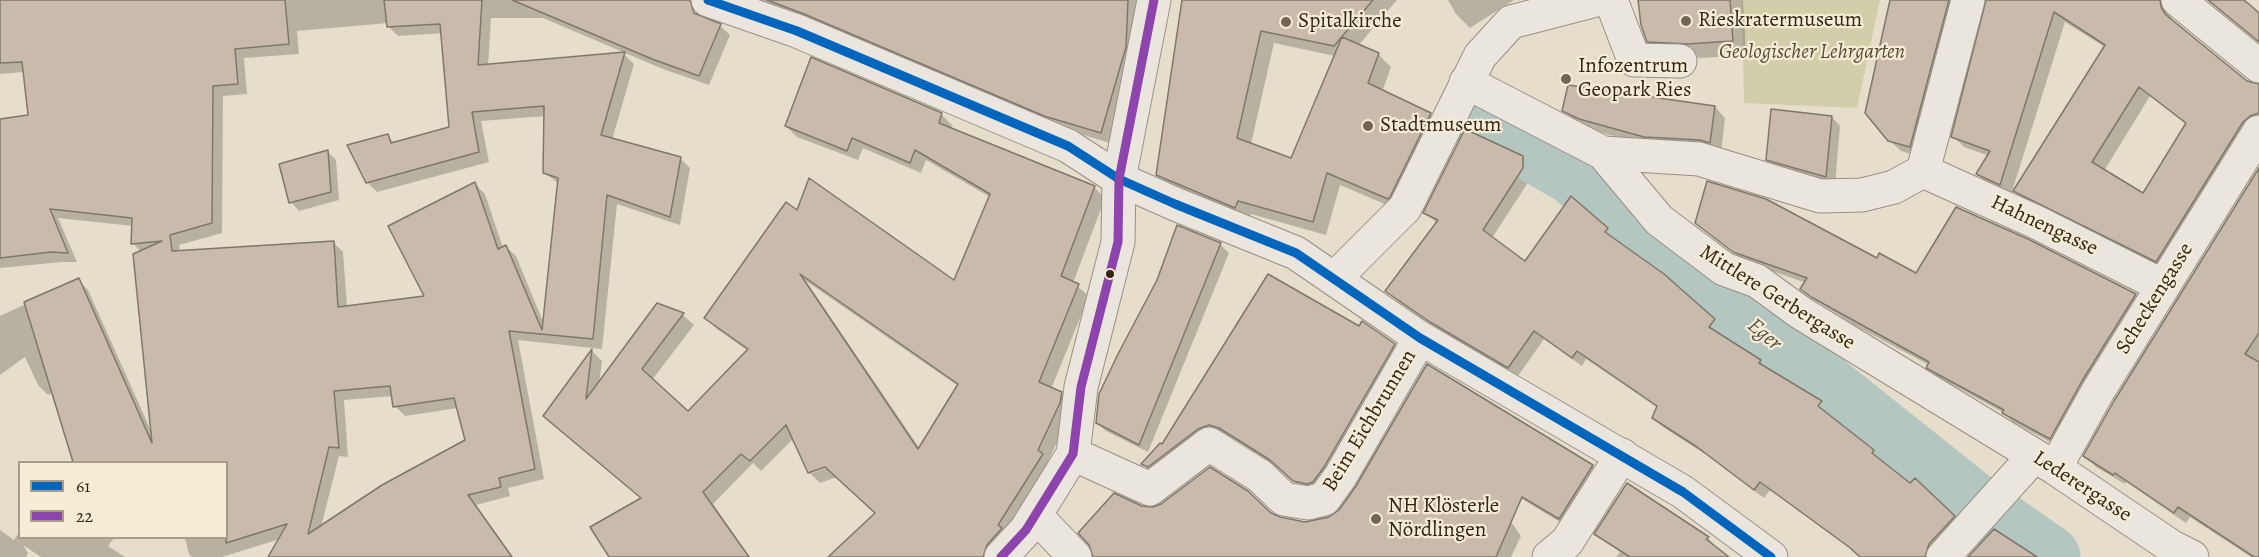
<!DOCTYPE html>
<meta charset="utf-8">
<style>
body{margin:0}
#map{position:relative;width:2259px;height:557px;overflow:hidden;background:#e6decb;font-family:Alegreya,serif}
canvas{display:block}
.legend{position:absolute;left:18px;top:461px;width:210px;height:78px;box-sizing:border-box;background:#f6ecd6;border:2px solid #a89c88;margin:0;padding:8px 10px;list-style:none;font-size:18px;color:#322513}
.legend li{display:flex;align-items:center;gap:12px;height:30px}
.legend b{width:30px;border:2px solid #a89c88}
</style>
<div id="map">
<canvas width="2259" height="557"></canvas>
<ul class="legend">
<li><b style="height:8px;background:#0065bd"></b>61</li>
<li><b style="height:8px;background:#8e44ad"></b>22</li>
</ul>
</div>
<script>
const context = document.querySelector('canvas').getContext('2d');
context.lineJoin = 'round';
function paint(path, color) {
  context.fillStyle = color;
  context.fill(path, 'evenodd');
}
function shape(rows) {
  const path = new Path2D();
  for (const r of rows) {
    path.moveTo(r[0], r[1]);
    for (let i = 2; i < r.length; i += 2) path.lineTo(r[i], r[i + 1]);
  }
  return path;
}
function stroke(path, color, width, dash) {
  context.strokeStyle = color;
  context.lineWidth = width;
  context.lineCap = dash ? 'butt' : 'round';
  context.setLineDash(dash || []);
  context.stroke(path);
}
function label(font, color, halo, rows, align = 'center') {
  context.font = font + ' Alegreya,serif';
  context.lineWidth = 4.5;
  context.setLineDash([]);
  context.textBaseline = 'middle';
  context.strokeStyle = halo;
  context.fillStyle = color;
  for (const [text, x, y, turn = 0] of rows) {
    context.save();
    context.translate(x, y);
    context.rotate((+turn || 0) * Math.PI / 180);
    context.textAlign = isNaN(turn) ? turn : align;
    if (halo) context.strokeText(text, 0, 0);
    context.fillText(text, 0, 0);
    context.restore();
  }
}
paint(shape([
 [1742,0,1880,0,1857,108,1744,103]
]), '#d2cea9');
paint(shape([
 [0,0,665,0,701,19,720,26,730,35,709,85,663,69,543,18,491,18,488,66,624,54,634,64,612,140,680,158,690,168,680,225,617,204,602,349,518,340,544,479,508,488,510,496,476,505,513,557,270,557,280,539,222,557,192,557,189,554,185,538,226,538,226,462,75,462,53,393,48,395,38,385,25,357,0,375,0,316,78,280,88,290,152,433,141,252,133,243,133,226,58,218,77,262,62,262,0,268,0,120,30,117,24,72,0,74],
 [388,23,388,26,398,36,443,33,451,128,395,144,388,136,367,182,377,192,489,162,481,121,545,116,545,173,559,184,544,324,516,256,506,247,503,248,485,194,475,184,426,298,347,307,343,252,333,242,180,252,179,245,222,233,223,96,247,94,244,58,299,54,297,31],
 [393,396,395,406,405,416,458,408,467,441,321,527,339,456,348,457,344,400],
 [755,0,1141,0,1113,144,1057,127],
 [1184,0,1397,0,1358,46,1378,54,1391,67,1382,92,1430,114,1443,127,1401,211,1340,185,1326,235,1251,214,1248,220,1171,188,1157,174],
 [1274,43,1335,56,1292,160,1251,144],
 [1448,0,1514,0,1470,28,1456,14],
 [1640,0,1743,0,1746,55,1703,58,1662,55,1648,41],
 [1891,0,1964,0,1921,157,1901,151,1889,140],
 [1988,0,2165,0,2171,6,2171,18,2174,22,2246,82,2259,85,2259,128,2168,272,2026,202,2015,191,2105,47,2065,22,2011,195,1988,185,1978,174,1989,156,1964,147,1953,136],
 [2150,96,2187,125,2143,195,2104,171],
 [1715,107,1725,118,1721,153,1656,147,1591,130,1575,121,1564,110],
 [941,114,952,125,951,129,1094,187,1105,198,1073,283,1089,296,1051,389,1061,393,1072,404,1071,414,1048,461,1053,466,997,557,831,557,877,514,837,477,820,483,809,472,794,438,761,471,753,463,713,504,750,557,611,557,642,499,545,415,592,351,602,361,599,384,657,305,683,315,694,325,652,380,688,413,748,351,717,329,706,318,798,212,955,282,990,197,926,160,921,173,863,148,858,160,797,137,786,126],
 [806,281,958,386,920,449],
 [831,463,832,466,812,473,812,470],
 [1832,117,1840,126,1835,185,1776,168,1767,159],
 [328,152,336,160,339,200,299,211,291,202],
 [1522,157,1531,167,1531,178,1492,238,1525,263,1571,198,1607,229,1617,238,1615,241,1663,276,1714,320,1723,330,1719,336,1760,362,1768,370,1821,402,1830,411,1827,415,1873,451,1882,460,1881,462,1910,485,1915,480,1963,526,1936,557,1862,557,1770,490,1764,498,1708,456,1663,427,1653,417,1658,408,1586,359,1582,366,1544,339,1518,376,1441,331,1396,300,1387,291,1437,223,1425,213],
 [2259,170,2259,557,2251,557,2190,517,2186,523,2126,482,2125,484,2096,467,2085,456],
 [1696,223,1877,260,1917,275,2027,240,2136,295,2145,304,2059,447,2013,422,2004,413,1938,377,1928,367,1929,365,1856,326,1812,298,1802,289,1806,283,1744,261],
 [1220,244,1229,253,1148,452,1106,431,1097,423],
 [1359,328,1394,345,1403,353,1321,491,1303,490,1281,469,1229,436,1218,433,1151,472,1143,464,1160,445],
 [1427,366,1592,466,1603,477,1571,529,1475,470,1521,536,1511,557,1095,557,1142,508,1270,514,1280,519,1305,523,1330,518,1340,511,1358,487],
 [1627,485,1708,538,1726,557,1616,557,1620,552,1596,533],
 [0,530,14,540,20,531,20,538,114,538,108,546,125,557,41,557,23,545,28,553,26,557,0,557]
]), '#0003');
stroke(shape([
 [1477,118,1572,173,1802,367,1975,505,2049,557]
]), '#b4c6c0', 63);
const building = shape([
 [0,0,285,0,289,44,235,49,238,84,213,86,212,223,170,235,172,251,334,241,338,307,424,296,388,226,475,182,498,249,506,245,542,330,558,178,543,173,544,106,472,112,479,152,366,183,347,145,388,134,391,143,449,127,440,24,387,27,384,0,482,0,478,65,625,52,601,135,681,157,670,217,607,195,593,339,509,331,535,469,499,478,501,487,468,495,512,557,268,557,287,524,226,543,226,462,73,462,24,302,79,278,152,443,133,254,162,241,131,244,132,218,50,209,68,253,51,252,0,258,0,119,28,115,22,62,0,63,0,0],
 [390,386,393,407,454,398,465,440,382,485,308,534,329,447,339,448,334,391,390,386],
 [512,0,690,0,694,13,721,24,699,76,652,59,512,0],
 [767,0,1128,0,1126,47,1101,133,1044,116,804,14,767,0],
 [1182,0,1373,0,1334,46,1261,31,1237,138,1291,158,1342,37,1379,53,1368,83,1431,113,1390,197,1388,199,1327,173,1313,222,1238,201,1235,208,1156,175,1182,0],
 [1638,0,1730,0,1733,41,1688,44,1647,42,1641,25,1638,0],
 [1890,0,1949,0,1910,147,1888,141,1865,113,1890,0],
 [1986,0,2160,0,2161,7,2166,15,2247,81,2259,84,2259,113,2250,116,2243,122,2156,262,2013,191,2105,45,2054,12,2000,185,1976,174,1990,151,1951,137,1986,0],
 [2139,87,2186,123,2143,193,2092,162,2139,87],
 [2208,0,2244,0,2250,5,2259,13,2259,42,2208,0],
 [811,57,942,113,939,123,1095,186,1061,276,1079,284,1039,382,1062,392,1060,403,1038,450,1043,454,998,525,1002,528,987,545,983,557,828,557,875,513,825,467,808,473,786,425,750,461,741,454,703,492,749,557,609,557,590,527,641,498,543,416,592,349,586,399,657,303,684,313,642,369,688,411,748,349,704,318,786,202,797,210,809,178,954,280,990,194,915,150,910,163,852,138,847,151,785,126,811,57],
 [800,274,958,384,918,449,800,274],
 [1568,85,1715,106,1710,143,1700,140,1644,137,1579,119,1562,111,1568,85],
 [1771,109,1832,116,1826,177,1766,160,1771,109],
 [1465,129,1523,156,1523,168,1483,230,1525,261,1571,196,1608,228,1605,232,1664,274,1715,319,1709,327,1761,360,1759,363,1822,401,1818,406,1874,450,1872,453,1910,483,1915,478,1955,516,1929,544,1925,557,1860,557,1849,547,1760,482,1754,490,1697,447,1652,418,1657,406,1577,351,1572,358,1534,331,1508,368,1430,322,1385,291,1438,220,1423,213,1465,129],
 [328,150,331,192,289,203,279,164,328,150],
 [2259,168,2259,333,2245,354,2259,362,2259,557,2254,557,2178,507,2174,513,2115,473,2113,475,2083,456,2114,401,2259,168],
 [1707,181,1766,199,1877,258,1879,253,1916,273,1956,207,2028,239,2136,294,2082,381,2050,439,2002,413,2004,410,1926,368,1929,362,1811,297,1800,289,1807,278,1733,252,1695,223,1707,181],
 [1177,225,1221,243,1139,445,1096,423,1099,394,1118,354,1157,280,1177,225],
 [1268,274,1359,326,1362,321,1395,344,1324,467,1313,482,1307,484,1293,481,1270,460,1219,428,1209,425,1198,429,1148,467,1141,464,1160,443,1162,444,1268,274],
 [1427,364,1593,465,1559,519,1522,497,1496,557,1093,557,1089,545,1078,533,1114,493,1142,506,1153,507,1161,504,1210,467,1248,491,1271,513,1280,517,1305,522,1329,517,1339,510,1356,486,1427,364],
 [1627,483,1709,537,1706,539,1729,557,1630,557,1594,534,1627,483],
 [1994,529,2037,557,1968,557,1994,529]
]);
paint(building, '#c9baab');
stroke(building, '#7e776b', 1.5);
const minor = shape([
 [708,0,797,31,1068,146,1119,179,1175,204,1296,253,1420,338,1683,492,1771,557],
 [1611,0,1634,60,1680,61],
 [2178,0,2259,66],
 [1466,82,1603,153,1659,220,1724,269,1757,281,1801,313,2055,468,2172,547,2192,557],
 [1603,153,1699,159,1820,196,1862,195,1894,187,1923,171,1968,0],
 [1923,171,2036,222,2163,286],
 [1334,279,1405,208,1480,56,1511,22,1596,0],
 [1073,454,1150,489,1209,444,1260,476,1284,499,1308,503,1324,499,1340,477,1420,338],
 [2055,468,2098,391,2259,132],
 [1035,515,1075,557],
 [1001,557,1026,530,1073,454,1081,387,1118,242,1119,179,1154,0],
 [1549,557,1567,542,1622,455],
 [1943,557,2034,456]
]);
stroke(minor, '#979084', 35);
stroke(minor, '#ebe6dd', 33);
stroke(shape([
 [708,0,797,31,1068,146,1119,179,1175,204,1296,253,1420,338,1683,492,1771,557]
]), '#0065bd', 9);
stroke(shape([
 [1001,557,1026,530,1073,454,1081,387,1118,242,1119,179,1154,0]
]), '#8e44ad', 9);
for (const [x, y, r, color] of [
 [1686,21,6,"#716653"],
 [1286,22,6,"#716653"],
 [1566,79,6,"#716653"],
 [1368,126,6,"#716653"],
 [1110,274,5,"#322513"],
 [1376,519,6,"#716653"]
]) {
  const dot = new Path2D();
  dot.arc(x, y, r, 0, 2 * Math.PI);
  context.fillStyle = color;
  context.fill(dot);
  stroke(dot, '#f6ecd6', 2);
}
label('21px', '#322513', '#f6ecd6', [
 ["Rieskratermuseum",1698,21],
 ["Spitalkirche",1298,22],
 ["Infozentrum",1578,67],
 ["Geopark Ries",1578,91],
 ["Stadtmuseum",1380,126],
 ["NH Klösterle",1388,507],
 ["Nördlingen",1388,531]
], 'left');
label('italic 21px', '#564c32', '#f6ecd6', [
 ["Geologischer Lehrgarten",1812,53]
]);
label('21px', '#322513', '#f6ecd6', [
 ["Hahnengasse",2044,226,25],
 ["Mittlere Gerbergasse",1777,298,32],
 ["Scheckengasse",2155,299,-58],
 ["Beim Eichbrunnen",1370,421,-59],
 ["Lederergasse",2082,487,33]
]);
label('italic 22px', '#535246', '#f6ecd6', [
 ["Eger",1764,335,40]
]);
</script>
